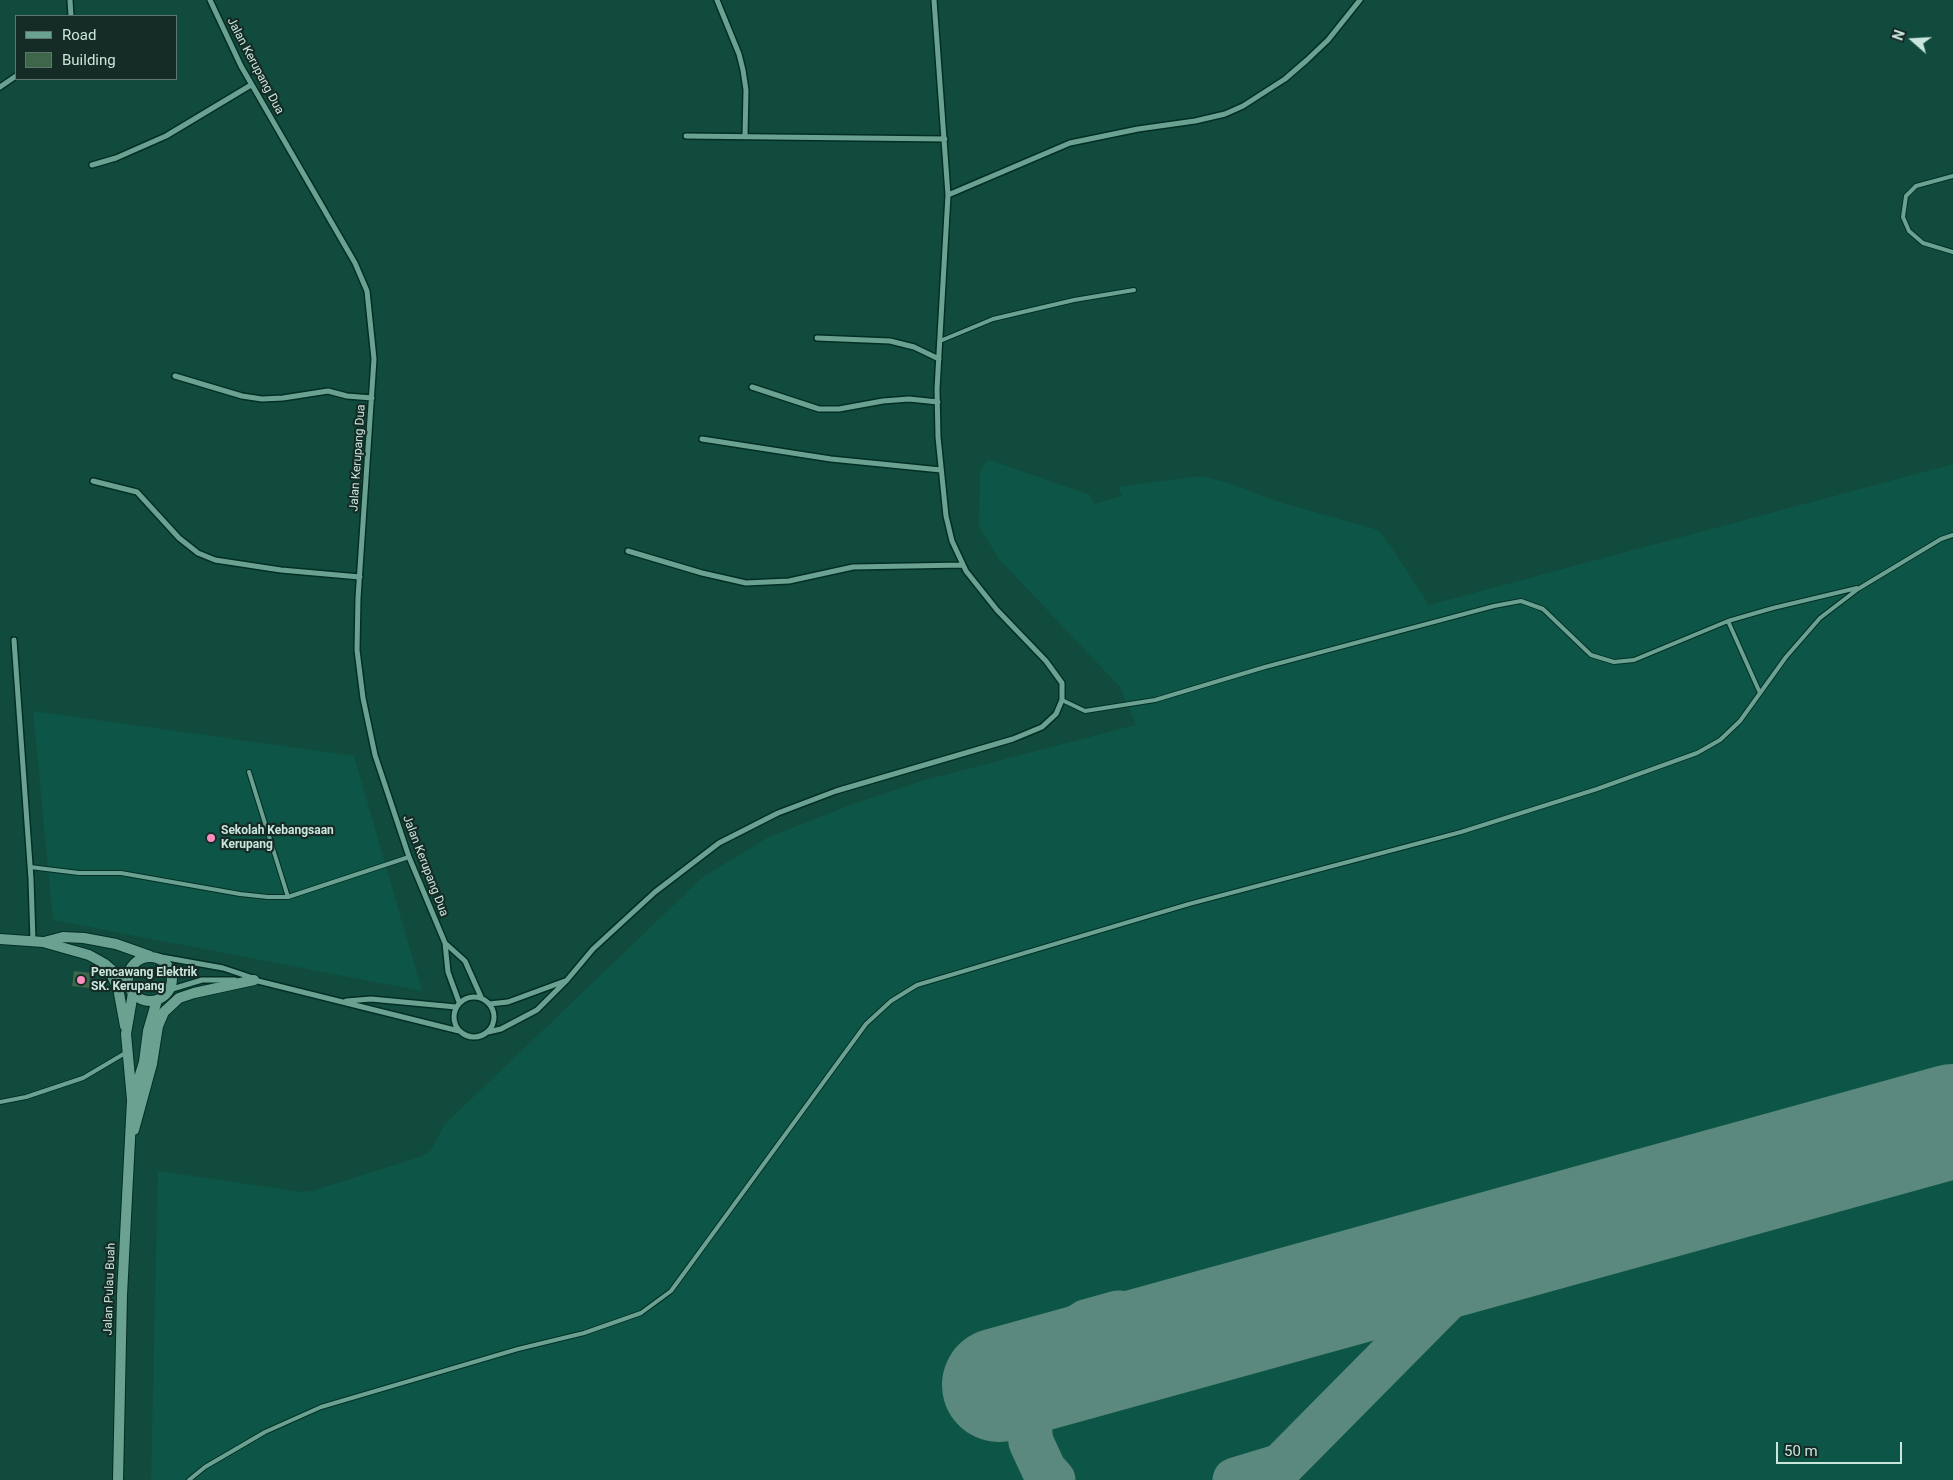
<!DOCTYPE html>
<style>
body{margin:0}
#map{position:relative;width:1953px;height:1480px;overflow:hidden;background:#114b3e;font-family:Roboto,sans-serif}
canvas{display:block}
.legend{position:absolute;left:15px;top:15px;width:162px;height:65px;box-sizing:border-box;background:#152c26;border:1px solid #5d766f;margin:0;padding:6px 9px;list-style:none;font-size:15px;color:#cae5dc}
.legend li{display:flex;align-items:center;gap:10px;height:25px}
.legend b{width:25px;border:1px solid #5d766f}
.north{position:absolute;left:1888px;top:15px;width:50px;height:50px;-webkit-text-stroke:4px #152c26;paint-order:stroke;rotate:289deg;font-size:14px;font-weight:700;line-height:20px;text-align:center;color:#cae5dc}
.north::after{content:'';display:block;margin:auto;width:18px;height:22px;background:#cae5dc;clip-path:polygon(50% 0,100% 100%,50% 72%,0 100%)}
.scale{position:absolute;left:1776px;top:1442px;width:126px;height:22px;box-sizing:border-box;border:2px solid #cae5dc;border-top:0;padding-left:6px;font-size:15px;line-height:18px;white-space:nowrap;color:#cae5dc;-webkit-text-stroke:4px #152c26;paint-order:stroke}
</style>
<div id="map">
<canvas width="1953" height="1480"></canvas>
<ul class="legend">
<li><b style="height:6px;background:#6aa191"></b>Road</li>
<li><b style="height:14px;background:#3e664b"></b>Building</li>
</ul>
<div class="north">N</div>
<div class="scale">50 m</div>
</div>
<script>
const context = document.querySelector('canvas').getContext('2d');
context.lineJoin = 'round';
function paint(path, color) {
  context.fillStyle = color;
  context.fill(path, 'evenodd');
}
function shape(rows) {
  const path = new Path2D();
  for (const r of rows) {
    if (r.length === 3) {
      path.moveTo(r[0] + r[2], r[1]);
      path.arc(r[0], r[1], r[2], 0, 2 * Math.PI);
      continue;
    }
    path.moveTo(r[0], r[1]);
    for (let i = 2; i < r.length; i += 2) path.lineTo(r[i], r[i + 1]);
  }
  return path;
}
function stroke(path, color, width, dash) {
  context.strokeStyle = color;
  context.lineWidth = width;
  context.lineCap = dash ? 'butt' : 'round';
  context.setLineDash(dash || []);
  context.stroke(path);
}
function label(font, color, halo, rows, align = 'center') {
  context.font = font + ' Roboto,sans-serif';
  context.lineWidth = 4.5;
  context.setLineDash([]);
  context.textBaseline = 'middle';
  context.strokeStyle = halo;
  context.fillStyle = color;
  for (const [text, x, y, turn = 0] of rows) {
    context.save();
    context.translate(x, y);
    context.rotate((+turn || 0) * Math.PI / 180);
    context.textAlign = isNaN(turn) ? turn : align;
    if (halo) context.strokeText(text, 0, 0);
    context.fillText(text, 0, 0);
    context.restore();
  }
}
paint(shape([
 [986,461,992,461,1090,495,1094,504,1122,496,1118,487,1200,476,1222,481,1279,502,1378,530,1394,551,1429,605,1953,464,1953,1480,151,1480,158,1171,301,1192,312,1191,423,1156,431,1150,445,1124,703,877,767,838,853,804,925,780,1136,725,1121,688,999,559,979,526,980,472],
 [33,711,354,756,422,991,53,920]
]), '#0d5647');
stroke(shape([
 [1053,1480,1044,1470,1031,1442,1027,1410,1033,1379,1040,1364,1059,1339,1086,1322,1118,1313,1152,1316,1190,1328,1206,1328,1228,1321],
 [1235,1480,1281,1466,1472,1273,1521,1240]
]), '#5c897e', 45);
stroke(shape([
 [999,1385,1953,1121]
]), '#5c897e', 114);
paint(shape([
 [74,971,91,973,89,988,72,986]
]), '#3e664b');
const lane = shape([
 [1953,176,1916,186,1906,196,1903,217,1909,231,1923,243,1953,252],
 [940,341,993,319,1074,300,1134,290],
 [1728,621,1760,693],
 [1062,700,1085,711,1155,700,1265,667,1494,606,1521,601,1543,609,1591,655,1614,662,1634,660,1728,621,1773,608,1857,588],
 [30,867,79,873,121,873,240,894,268,897,288,897,249,772],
 [288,897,409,857],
 [0,1102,26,1097,83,1078,127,1052],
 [189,1480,205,1467,265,1432,321,1407,518,1349,584,1333,641,1313,671,1291,866,1024,891,1001,917,985,1189,904,1461,832,1597,789,1697,753,1720,740,1740,721,1786,657,1820,618,1858,589,1941,539,1953,535]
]);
const street = shape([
 [70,0,71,16],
 [210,0,241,66,355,263,367,291,374,359,358,598,357,650,363,698,375,755,409,857,445,943,448,972,459,1002],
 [717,0,739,54,743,70,746,90,745,136],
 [0,87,16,76],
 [686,136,945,139],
 [92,165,116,158,166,136,251,85],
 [948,195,1070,143,1138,129,1195,121,1225,114,1243,106,1285,79,1307,60,1328,40,1360,0],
 [817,338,890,341,914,347,939,359],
 [175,376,242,396,262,399,283,398,328,391,347,396,372,398],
 [752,387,819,409,839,409,883,401,909,399,938,402],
 [702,439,831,459,941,470],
 [93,481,137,492,179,538,198,553,215,560,281,570,360,577],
 [628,551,702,573,746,583,789,581,853,567,963,565],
 [14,640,31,879,33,941],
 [445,943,465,961,481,997],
 [156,956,223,968,253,978],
 [254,980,459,1031],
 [169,990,202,980,235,980],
 [474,1017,20],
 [346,1001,371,999,456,1007],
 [489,1004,508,1002,565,981],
 [488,1032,501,1029,537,1010,567,980,593,949,655,892,719,843,778,813,836,791,1013,739,1042,727,1056,714,1062,700,1062,683,1046,661,997,610,966,571,952,541,946,516,938,437,937,389,948,195,934,0]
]);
const secondary = shape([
 [0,939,43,942,89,955,105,964,128,984],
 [44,942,63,937,84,938,116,944,150,956],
 [150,979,22],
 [109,970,118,988,125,1026],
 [133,1097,144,1062,148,1031,157,1000],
 [134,1130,152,1064,158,1026,164,1012,179,998,194,993,254,980],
 [118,1480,122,1295,132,1100,126,1034,133,993]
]);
stroke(lane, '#022e25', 6);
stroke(street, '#022e25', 8);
stroke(secondary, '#022e25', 12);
stroke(lane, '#6aa191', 4);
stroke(street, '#6aa191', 5);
stroke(secondary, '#6aa191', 10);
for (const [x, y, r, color] of [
 [211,838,5,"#fe8ebd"],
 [81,980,5,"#fe8ebd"]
]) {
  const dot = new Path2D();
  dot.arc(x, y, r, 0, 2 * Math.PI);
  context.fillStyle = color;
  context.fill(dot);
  stroke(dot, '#152c26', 2);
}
label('12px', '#cae5dc', '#152c26', [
 ["Jalan Kerupang Dua",255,66,62],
 ["Jalan Kerupang Dua",358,458,-86],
 ["Jalan Kerupang Dua",425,866,69],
 ["Jalan Pulau Buah",110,1289,-88]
]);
label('bold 12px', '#cae5dc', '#152c26', [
 ["Sekolah Kebangsaan",221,831],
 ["Kerupang",221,845],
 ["Pencawang Elektrik",91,973],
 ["SK. Kerupang",91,987]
], 'left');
</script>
